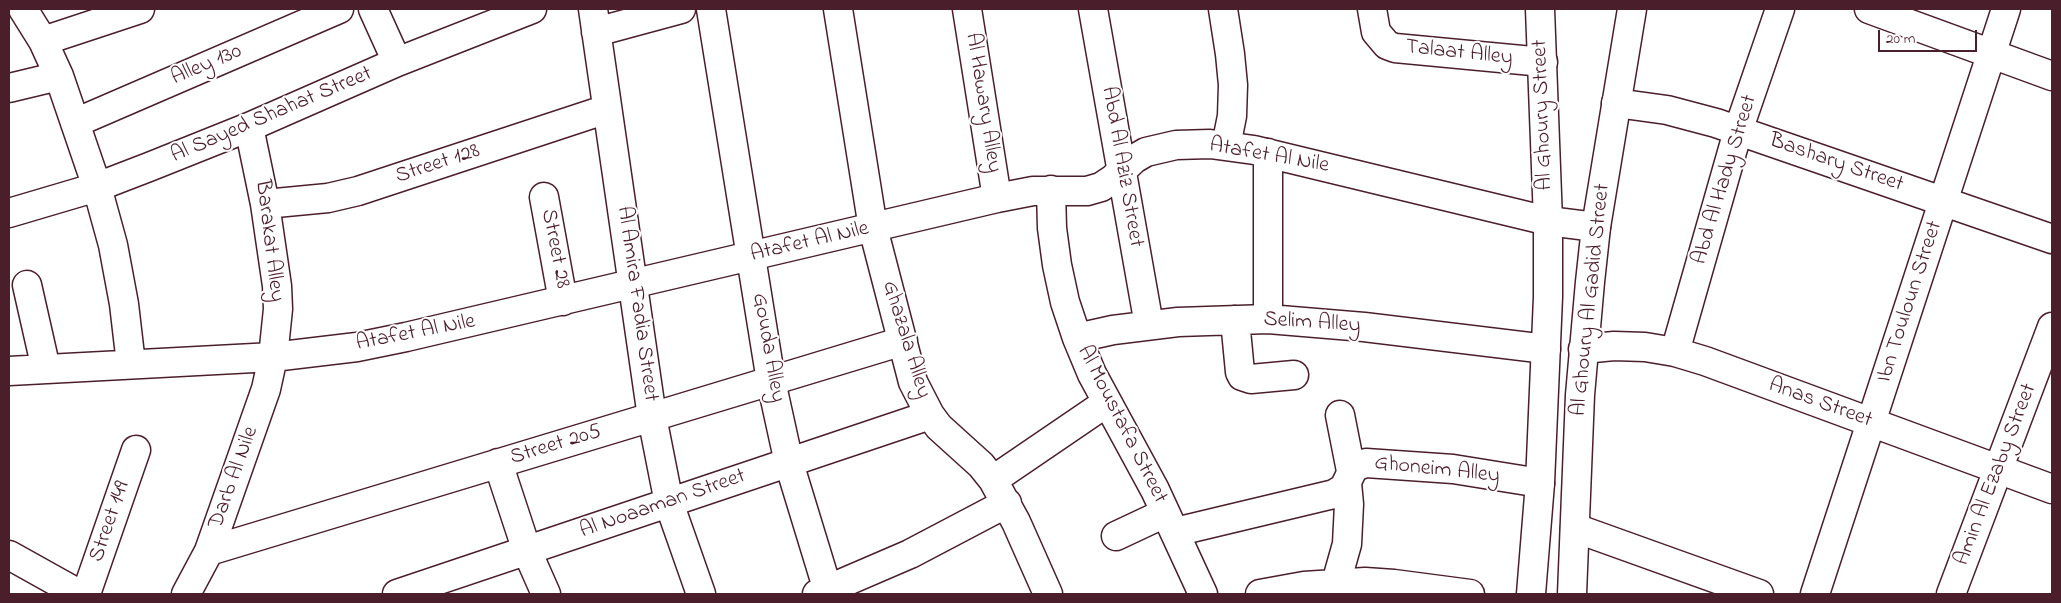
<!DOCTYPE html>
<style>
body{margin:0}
#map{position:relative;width:2061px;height:603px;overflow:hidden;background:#fff;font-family:"Indie Flower",sans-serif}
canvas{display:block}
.frame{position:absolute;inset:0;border:10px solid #4a1f2b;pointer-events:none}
.scale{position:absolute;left:1878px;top:30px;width:99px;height:22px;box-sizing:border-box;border:2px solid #4a1f2b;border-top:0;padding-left:6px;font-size:15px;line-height:18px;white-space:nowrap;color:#4a1f2b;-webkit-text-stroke:4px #fff;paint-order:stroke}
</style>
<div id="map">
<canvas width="2061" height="603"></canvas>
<div class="frame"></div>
<div class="scale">20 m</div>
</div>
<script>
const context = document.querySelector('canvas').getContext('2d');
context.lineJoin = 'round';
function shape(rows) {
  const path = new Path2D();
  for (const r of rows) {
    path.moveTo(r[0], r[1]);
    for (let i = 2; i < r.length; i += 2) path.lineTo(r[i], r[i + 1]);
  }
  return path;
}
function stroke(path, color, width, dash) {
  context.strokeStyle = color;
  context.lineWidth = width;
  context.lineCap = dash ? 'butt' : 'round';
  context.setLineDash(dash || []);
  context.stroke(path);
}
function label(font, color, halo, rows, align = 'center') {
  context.font = font + ' "Indie Flower",sans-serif';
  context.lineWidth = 4;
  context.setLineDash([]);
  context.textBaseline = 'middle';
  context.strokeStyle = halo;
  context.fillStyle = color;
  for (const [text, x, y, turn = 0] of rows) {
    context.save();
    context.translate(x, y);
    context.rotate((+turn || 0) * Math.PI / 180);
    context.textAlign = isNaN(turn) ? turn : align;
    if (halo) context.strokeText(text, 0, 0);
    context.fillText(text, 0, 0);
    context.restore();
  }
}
const street = shape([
 [23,9,43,41,59,76,97,187,113,245,124,304,131,364],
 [373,9,397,62],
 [593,9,652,417,669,503,701,594],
 [711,9,771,381,789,463,829,594],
 [838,9,873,228,913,382,930,415,939,427,981,465,993,480,1016,522,1048,594],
 [967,9,997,198],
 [1093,9,1149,325],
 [1223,9,1230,54,1233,85,1232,116,1226,146],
 [1372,9,1376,32,1387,45,1395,48,1543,62],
 [1869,9,2052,76],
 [596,32,681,9],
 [43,41,140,9],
 [9,88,59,76],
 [1616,103,1667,110,1716,123,2052,239],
 [75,123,339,9],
 [1051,190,1052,228,1057,265,1065,302,1077,338,1092,374,1155,490,1203,594],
 [544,197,563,301],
 [265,204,328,198,358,191,607,109],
 [9,213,97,187,149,167,249,127,397,62,532,9],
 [27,285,46,369],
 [1268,319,1268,153],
 [1235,320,1240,372,1242,376,1251,379,1294,375],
 [1077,338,1113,330,1178,322,1268,319,1364,327,1546,349],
 [1583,349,1614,346,1645,347,1675,352,1705,361,2052,489],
 [1675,352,1738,131,1780,9],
 [9,371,273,357,357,347,406,337,997,198,1033,191,1087,191,1101,187,1113,179,1134,159,1146,152,1176,145,1210,144,1254,150,1548,221,1596,227],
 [1340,415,1351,471],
 [498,463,527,551,546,594],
 [993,480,1106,403],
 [1575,528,1759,594],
 [1175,532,1334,494,1344,488,1354,467,1366,463,1453,469,1540,483],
 [1116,536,1165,513],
 [209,551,903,341],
 [1336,583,1347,544,1349,504,1347,483],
 [86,594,136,450],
 [186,594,209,551,266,389,273,357,278,309,277,286,265,204,249,127],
 [397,594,930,415],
 [817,594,910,554,1007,503],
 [1260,594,1304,586,1365,582,1394,584,1470,594],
 [1815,594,2006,9],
 [1951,594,2052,327]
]);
const secondary = shape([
 [9,555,79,594],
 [1531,594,1540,483,1548,297,1548,221,1540,9],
 [1572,594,1580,395,1590,282,1596,227,1632,9]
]);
stroke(street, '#4a1f2b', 31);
stroke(secondary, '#4a1f2b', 31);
stroke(street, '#fff', 28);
stroke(secondary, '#fff', 28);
label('22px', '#4a1f2b', '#fff', [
 ["Talaat Alley",1459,54,6],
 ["Alley 130",207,66,-23],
 ["Al Hawary Alley",982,103,81],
 ["Al Ghoury Street",1544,115,-92],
 ["Al Sayed Shahat Street",272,116,-23],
 ["Atafet Al Nile",1269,157,10],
 ["Bashary Street",1836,164,19],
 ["Street 128",438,165,-18],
 ["Abd Al Aziz Street",1121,167,80],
 ["Abd Al Hady Street",1726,180,-73],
 ["Barakat Alley",268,241,83],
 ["Atafet Al Nile",810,243,-13],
 ["Street 28",554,249,79],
 ["Al Ghoury Al Gadid Street",1592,300,-84],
 ["Ibn Touloun Street",1911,302,-72],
 ["Al Amira Fadia Street",636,304,82],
 ["Selim Alley",1312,324,4],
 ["Atafet Al Nile",416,334,-11],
 ["Ghazala Alley",905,340,73],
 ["Gouda Alley",767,348,80],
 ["Anas Street",1820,404,20],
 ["Al Moustafa Street",1121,425,63],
 ["Street 205",556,446,-17],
 ["Ghoneim Alley",1437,471,6],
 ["Amin Al Ezaby Street",1997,475,-69],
 ["Darb Al Nile",235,478,-70],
 ["Al Noaaman Street",663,505,-19],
 ["Street 149",111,522,-71]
]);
</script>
